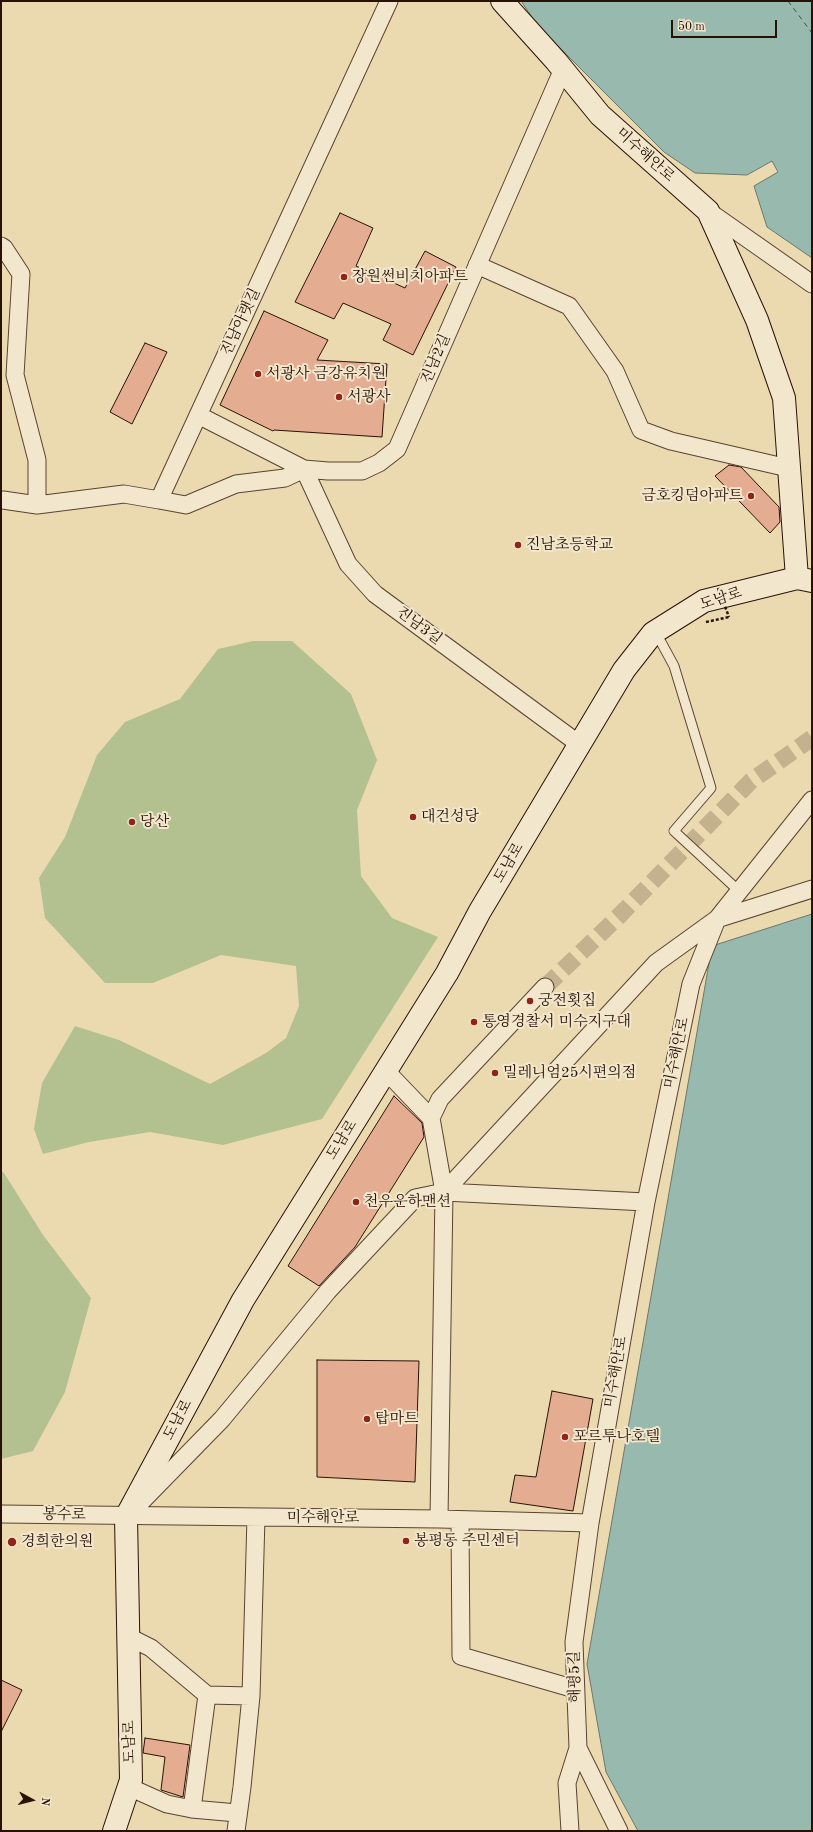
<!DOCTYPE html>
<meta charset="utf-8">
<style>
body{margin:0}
#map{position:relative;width:813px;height:1832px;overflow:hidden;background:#ebdab0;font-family:"Old Standard TT",serif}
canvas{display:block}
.frame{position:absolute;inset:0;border:2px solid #291106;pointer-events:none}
.north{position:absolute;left:12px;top:1780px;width:40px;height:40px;-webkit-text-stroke:3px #f2e7cc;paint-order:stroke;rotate:97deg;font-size:11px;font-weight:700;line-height:16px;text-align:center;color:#291106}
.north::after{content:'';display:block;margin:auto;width:14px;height:18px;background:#291106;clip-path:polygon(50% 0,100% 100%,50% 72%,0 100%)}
.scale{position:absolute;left:671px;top:20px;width:106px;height:18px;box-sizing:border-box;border:2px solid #291106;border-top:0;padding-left:5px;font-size:12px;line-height:14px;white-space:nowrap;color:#291106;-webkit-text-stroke:3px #f2e7cc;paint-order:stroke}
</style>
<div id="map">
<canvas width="813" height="1832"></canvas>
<div class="frame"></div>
<div class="north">N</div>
<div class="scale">50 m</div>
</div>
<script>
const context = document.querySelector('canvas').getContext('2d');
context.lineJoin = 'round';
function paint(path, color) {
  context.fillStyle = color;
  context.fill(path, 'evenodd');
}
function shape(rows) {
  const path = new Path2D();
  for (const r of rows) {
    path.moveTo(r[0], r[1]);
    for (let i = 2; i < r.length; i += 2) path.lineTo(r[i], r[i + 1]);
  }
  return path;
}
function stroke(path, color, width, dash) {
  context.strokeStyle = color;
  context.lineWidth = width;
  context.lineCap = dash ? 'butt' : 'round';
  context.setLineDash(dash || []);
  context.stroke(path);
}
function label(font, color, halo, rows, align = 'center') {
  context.font = font + ' "Old Standard TT","Noto Serif KR",serif';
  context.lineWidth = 4;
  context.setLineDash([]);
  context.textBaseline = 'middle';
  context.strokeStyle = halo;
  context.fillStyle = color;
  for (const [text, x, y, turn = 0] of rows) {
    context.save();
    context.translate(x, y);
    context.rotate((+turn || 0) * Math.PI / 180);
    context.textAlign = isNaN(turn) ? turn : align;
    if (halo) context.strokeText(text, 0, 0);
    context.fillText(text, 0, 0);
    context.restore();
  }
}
paint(shape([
 [253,641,292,641,351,694,377,760,357,810,361,876,392,918,438,937,322,1119,223,1145,150,1132,89,1142,43,1154,34,1129,42,1083,75,1026,119,1040,210,1084,266,1053,286,1038,299,1006,296,966,221,955,153,983,105,983,45,918,39,878,65,837,97,755,125,722,180,699,218,649],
 [1,1171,4,1173,43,1235,91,1298,65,1392,33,1451,1,1459]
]), '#b2c18f');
const water = shape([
 [521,1,812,1,812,258,767,227,754,186,778,172,772,161,747,175,695,173,664,152,538,26,521,1],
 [812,914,812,1831,638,1831,606,1772,587,1664,712,946,812,914]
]);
paint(water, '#98baae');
stroke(water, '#6c766b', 1);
stroke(shape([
 [788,1,812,33]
]), '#504c41', 1, [5, 4]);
const building = shape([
 [340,213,373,228,356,266,405,288,425,251,456,267,413,355,383,340,391,324,343,303,334,319,295,302,340,213],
 [264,311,328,340,317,360,387,364,382,437,274,430,273,431,220,405,264,311],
 [145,343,167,352,132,424,110,412,145,343],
 [729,465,741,467,779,507,780,522,770,533,715,476,729,465],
 [394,1096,422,1123,424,1137,355,1247,319,1286,288,1266,394,1096],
 [317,1360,419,1361,415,1482,317,1477,317,1360],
 [552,1391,593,1399,573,1511,510,1502,515,1475,536,1477,552,1391],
 [1,1680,22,1690,1,1732,1,1680],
 [145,1738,190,1745,183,1797,161,1790,165,1757,143,1753,145,1738]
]);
paint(building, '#e4ad92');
stroke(building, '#291106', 1);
stroke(shape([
 [545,987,620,915,751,781,812,738]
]), '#c4b28e', 17, [17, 8]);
const lane = shape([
 [653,633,661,642,674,666,711,788,674,831,739,891]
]);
const street = shape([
 [708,211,812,284],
 [1,246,4,248,21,274,15,375,37,460,37,505],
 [477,265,569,306,615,371,641,430,671,441,788,468],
 [198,415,304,469,328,471,362,471,379,463,397,449,563,69],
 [3,500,37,505,124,494,159,500,389,1],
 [159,500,186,505,236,484,285,478,304,469,348,564,375,594,579,744],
 [386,1071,431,1118],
 [444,1192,646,1202],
 [139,1504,222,1419,328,1291,415,1198,444,1192,431,1118,440,1099,545,987],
 [1,1514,439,1519,590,1523,646,1202,691,984,717,919,812,800],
 [439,1519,444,1192,656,963,717,919,812,889],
 [460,1520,461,1656,575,1689],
 [127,1636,151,1648,207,1695,192,1809,237,1813],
 [207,1695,251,1696],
 [578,1748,619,1831],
 [129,1787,167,1804,192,1809],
 [236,1831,242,1787,251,1696,256,1517],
 [570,1831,567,1783,578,1748,574,1642,590,1523]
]);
const secondary = shape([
 [502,1,556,61,600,115,708,211,757,320,784,398,797,578],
 [114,1831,131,1780,126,1517,243,1300,447,973,480,911,624,670,653,633,704,601,797,578,812,581]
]);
stroke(lane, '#5a4330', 11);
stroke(street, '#5a4330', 19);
stroke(secondary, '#291106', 24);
stroke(shape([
 [706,622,729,617]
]), '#291106', 2.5, [3, 2]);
stroke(lane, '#f2e7cc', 9);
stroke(street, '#f2e7cc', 17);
stroke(secondary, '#f2e7cc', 22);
stroke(shape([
 [718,588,729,617]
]), '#291106', 2.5, [3, 2]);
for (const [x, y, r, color] of [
 [344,277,4,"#8f2418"],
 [258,374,4,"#8f2418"],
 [339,397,4,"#8f2418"],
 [751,496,4,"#8f2418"],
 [518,545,4,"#8f2418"],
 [413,817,4,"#8f2418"],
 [132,822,4,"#8f2418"],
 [530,1001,4,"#8f2418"],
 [474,1022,4,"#8f2418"],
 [495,1073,4,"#8f2418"],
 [356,1202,4,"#8f2418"],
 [367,1419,4,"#8f2418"],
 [565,1437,4,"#8f2418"],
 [406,1541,4,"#8f2418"],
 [12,1542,5,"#8f2418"]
]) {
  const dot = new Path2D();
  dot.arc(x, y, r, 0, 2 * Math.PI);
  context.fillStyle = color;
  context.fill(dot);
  stroke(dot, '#f2e7cc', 1.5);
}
label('15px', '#291106', '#f2e7cc', [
 ["미수해안로",645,155,42],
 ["진남아랫길",241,322,-65],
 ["진남2길",436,359,-67],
 ["도남로",721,599,-18],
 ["진남3길",419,626,37],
 ["도남로",509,863,-59],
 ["미수해안로",677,1053,-78],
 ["도남로",342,1140,-58],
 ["미수해안로",616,1372,-80],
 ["도남로",178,1420,-62],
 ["봉수로",64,1515,1],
 ["미수해안로",323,1518],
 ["해평5길",575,1677,-91],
 ["도남로",130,1742,-91]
]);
label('15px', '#291106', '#f2e7cc', [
 ["장원썬비치아파트",352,277],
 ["서광사 금강유치원",266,374],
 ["서광사",347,397],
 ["금호킹덤아파트",743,496,"right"],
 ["진남초등학교",526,545],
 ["대건성당",421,817],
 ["당산",140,822],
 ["궁전횟집",538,1001],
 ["통영경찰서 미수지구대",482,1022],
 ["밀레니엄25시편의점",503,1073],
 ["천우운하맨션",364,1202],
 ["탑마트",375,1419],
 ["포르투나호텔",573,1437],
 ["봉평동 주민센터",414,1541],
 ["경희한의원",21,1542]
], 'left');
</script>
